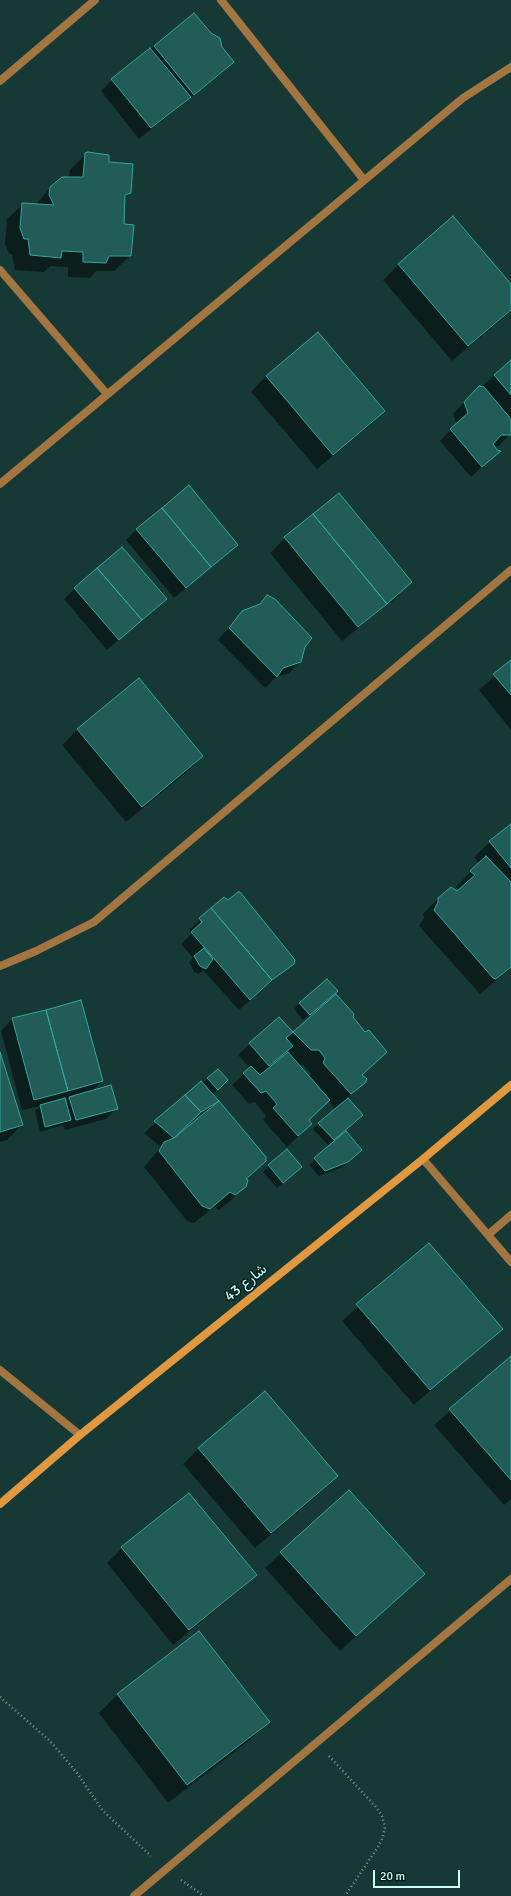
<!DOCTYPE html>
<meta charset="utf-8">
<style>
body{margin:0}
#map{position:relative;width:511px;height:1896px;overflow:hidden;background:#173936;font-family:Signika,sans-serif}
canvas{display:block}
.scale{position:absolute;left:373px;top:1870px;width:87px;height:18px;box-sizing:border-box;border:2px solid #cbfcf6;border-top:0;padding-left:5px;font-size:12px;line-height:14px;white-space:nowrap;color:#cbfcf6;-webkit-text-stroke:3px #00201e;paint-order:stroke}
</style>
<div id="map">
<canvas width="511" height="1896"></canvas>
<div class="scale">20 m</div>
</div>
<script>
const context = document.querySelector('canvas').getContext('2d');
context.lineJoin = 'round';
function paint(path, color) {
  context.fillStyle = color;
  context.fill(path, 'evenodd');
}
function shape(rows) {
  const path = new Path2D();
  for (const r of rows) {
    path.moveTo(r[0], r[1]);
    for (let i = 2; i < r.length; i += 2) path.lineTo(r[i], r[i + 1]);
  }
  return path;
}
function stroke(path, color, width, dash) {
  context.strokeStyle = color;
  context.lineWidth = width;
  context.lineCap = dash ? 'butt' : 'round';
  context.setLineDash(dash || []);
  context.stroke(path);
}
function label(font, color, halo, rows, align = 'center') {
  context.font = font + ' Signika,Vazirmatn,sans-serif';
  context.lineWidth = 3;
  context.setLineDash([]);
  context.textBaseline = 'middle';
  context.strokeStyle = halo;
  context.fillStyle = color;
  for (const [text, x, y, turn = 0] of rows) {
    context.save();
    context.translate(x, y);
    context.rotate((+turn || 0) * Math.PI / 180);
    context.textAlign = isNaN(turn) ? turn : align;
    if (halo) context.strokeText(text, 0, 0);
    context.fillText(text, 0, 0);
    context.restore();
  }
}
paint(shape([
 [154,46,221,47,233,62,222,73,139,139,101,91,112,80],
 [86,154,108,163,130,192,124,198,123,225,130,256,114,271,96,271,90,278,68,277,68,267,50,266,44,272,15,270,12,254,9,254,5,244,7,219,23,204,35,205,50,188,69,178,70,170],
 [399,264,511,285,511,311,452,361,383,280],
 [511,361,511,432,499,446,493,446,499,451,471,477,440,441,457,424,453,414,468,398],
 [266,376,383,411,368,427,317,469,251,392],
 [137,529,237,545,174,598,126,540],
 [285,538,411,582,396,598,342,641,270,553],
 [75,588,165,599,107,650,64,599],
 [267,596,305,647,300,661,289,673,275,678,265,688,218,640,243,611,257,606],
 [511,661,511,730,479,690],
 [78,729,202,756,187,772,126,822,62,745],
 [511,825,511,968,480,994,419,926,424,918,423,914,439,898,459,891,456,887,479,863,474,857,490,842],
 [224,898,293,963,239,1010,203,970,199,974,194,972,189,962,193,958,181,944,192,933,189,930],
 [331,996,303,1020,294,1009,299,1003],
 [336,996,352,1017,371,1067,362,1075,364,1082,347,1099,356,1121,328,1145,313,1129,336,1109,328,1101,308,1120,311,1124,287,1147,263,1120,266,1116,255,1102,249,1104,232,1085,250,1068,238,1055,279,1018,292,1034],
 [284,1054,286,1056,273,1066,272,1064],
 [298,1065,303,1065,311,1074,308,1077],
 [12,1019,102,1081,91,1092,117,1108,106,1119,65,1130,63,1125,40,1132,35,1111,41,1106,22,1110,1,1031],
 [70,1098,66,1102,65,1099],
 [0,1055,22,1125,7,1140,0,1142],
 [218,1070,226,1080,212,1094,265,1157,245,1179,245,1186,229,1202,219,1210,214,1207,194,1223,187,1221,144,1167,161,1147,144,1133],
 [210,1107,175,1139,173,1138,194,1118],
 [346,1133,355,1156,341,1168,319,1176,309,1165],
 [287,1150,301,1167,277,1188,263,1172],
 [429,1244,501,1329,414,1405,342,1321],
 [511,1357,511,1499,504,1505,434,1425],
 [199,1448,337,1476,321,1492,255,1548,183,1464],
 [349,1491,424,1574,340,1651,265,1568],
 [122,1548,255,1575,240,1590,173,1645,107,1563],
 [199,1632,268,1722,250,1740,168,1803,99,1713,117,1695]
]), '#0007');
const building = shape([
 [194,13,211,33,220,38,222,47,234,62,194,95,154,46,194,13],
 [150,48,191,97,151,128,111,79,150,48],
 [88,152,109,155,109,162,133,164,131,193,125,195,124,224,134,225,131,256,109,256,106,263,83,262,83,252,62,251,61,258,30,255,28,239,24,239,20,228,22,203,54,205,49,195,50,187,62,177,83,177,85,153,88,152],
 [453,216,511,284,511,310,468,346,398,264,453,216],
 [318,332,385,411,333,455,266,376,318,332],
 [511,360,511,395,494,375,511,360],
 [479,386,484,387,511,419,511,435,501,435,493,444,497,450,501,451,482,467,450,429,468,413,464,402,479,386],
 [189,485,238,545,211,567,162,508,189,485],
 [339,493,412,582,387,604,313,514,339,493],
 [162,508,211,567,186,588,136,529,162,508],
 [313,514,387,604,358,627,284,537,313,514],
 [122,547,167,599,142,620,97,568,122,547],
 [97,568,142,620,119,640,74,588,97,568],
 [267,595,275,599,312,638,305,647,301,662,283,668,277,677,229,628,242,611,260,604,267,595],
 [511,660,511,695,493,674,511,660],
 [139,678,203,756,142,807,77,729,139,678],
 [511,824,511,868,489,841,511,824],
 [486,856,511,882,511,967,496,979,493,978,434,910,438,902,438,898,451,887,457,891,475,875,470,871,486,856],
 [238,892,240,892,295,960,294,964,272,980,211,908,224,897,228,900,238,892],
 [211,908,272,980,250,1000,191,932,202,922,199,918,211,908],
 [204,948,213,959,206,969,200,966,194,956,204,948],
 [327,979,338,991,310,1015,299,1003,327,979],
 [336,994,354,1014,353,1017,365,1032,369,1030,387,1052,362,1075,367,1079,365,1083,351,1094,323,1063,325,1058,319,1050,311,1050,293,1032,336,994],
 [81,1000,103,1081,68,1091,46,1010,81,1000],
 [46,1010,68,1091,34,1100,12,1018,46,1010],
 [279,1017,293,1032,286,1038,293,1046,269,1066,249,1043,279,1017],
 [0,1052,23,1125,0,1132,0,1052],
 [288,1052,330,1100,309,1120,312,1124,298,1136,273,1108,277,1104,266,1091,261,1093,243,1073,251,1066,260,1075,288,1052],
 [218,1069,228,1080,218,1090,207,1078,218,1069],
 [201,1081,219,1101,201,1112,185,1095,201,1081],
 [111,1085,118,1109,76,1120,69,1097,111,1085],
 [185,1095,201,1112,174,1138,154,1121,185,1095],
 [65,1098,71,1120,45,1127,40,1105,65,1098],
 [348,1098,363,1115,334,1140,318,1123,348,1098],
 [219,1101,266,1157,266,1161,246,1179,248,1180,246,1187,235,1195,230,1192,210,1209,202,1206,159,1151,164,1142,174,1138,219,1101],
 [346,1131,362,1150,348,1162,325,1171,314,1158,346,1131],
 [287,1149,302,1167,283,1183,268,1165,287,1149],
 [429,1243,503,1329,430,1390,356,1304,429,1243],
 [511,1356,511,1480,449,1409,511,1356],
 [265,1391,338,1476,271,1533,198,1448,265,1391],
 [349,1490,425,1574,356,1636,280,1552,349,1490],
 [189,1493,257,1575,189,1630,121,1547,189,1493],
 [199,1631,270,1722,187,1785,117,1694,199,1631]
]);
paint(building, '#225c57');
stroke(building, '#34a69e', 1);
stroke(shape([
 [0,1697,50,1741,77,1773,103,1811,151,1856],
 [329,1756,376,1807,382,1816,385,1827,383,1837,378,1847,345,1896],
 [181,1880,204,1896]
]), '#749e9a', 2.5, [1, 3]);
stroke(shape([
 [221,0,364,180],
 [0,81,95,0],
 [0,270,107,394],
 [0,484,463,98,511,67],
 [0,966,36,951,94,922,511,570],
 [423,1159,511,1262],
 [488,1235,511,1215],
 [0,1370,80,1435],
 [134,1896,511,1579]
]), '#a27541', 8);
stroke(shape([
 [0,1504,80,1435,423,1159,511,1085]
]), '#e1983f', 8);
label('15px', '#cbfcf6', '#00201e', [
 ["شارع 43",246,1283,-39]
]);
</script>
